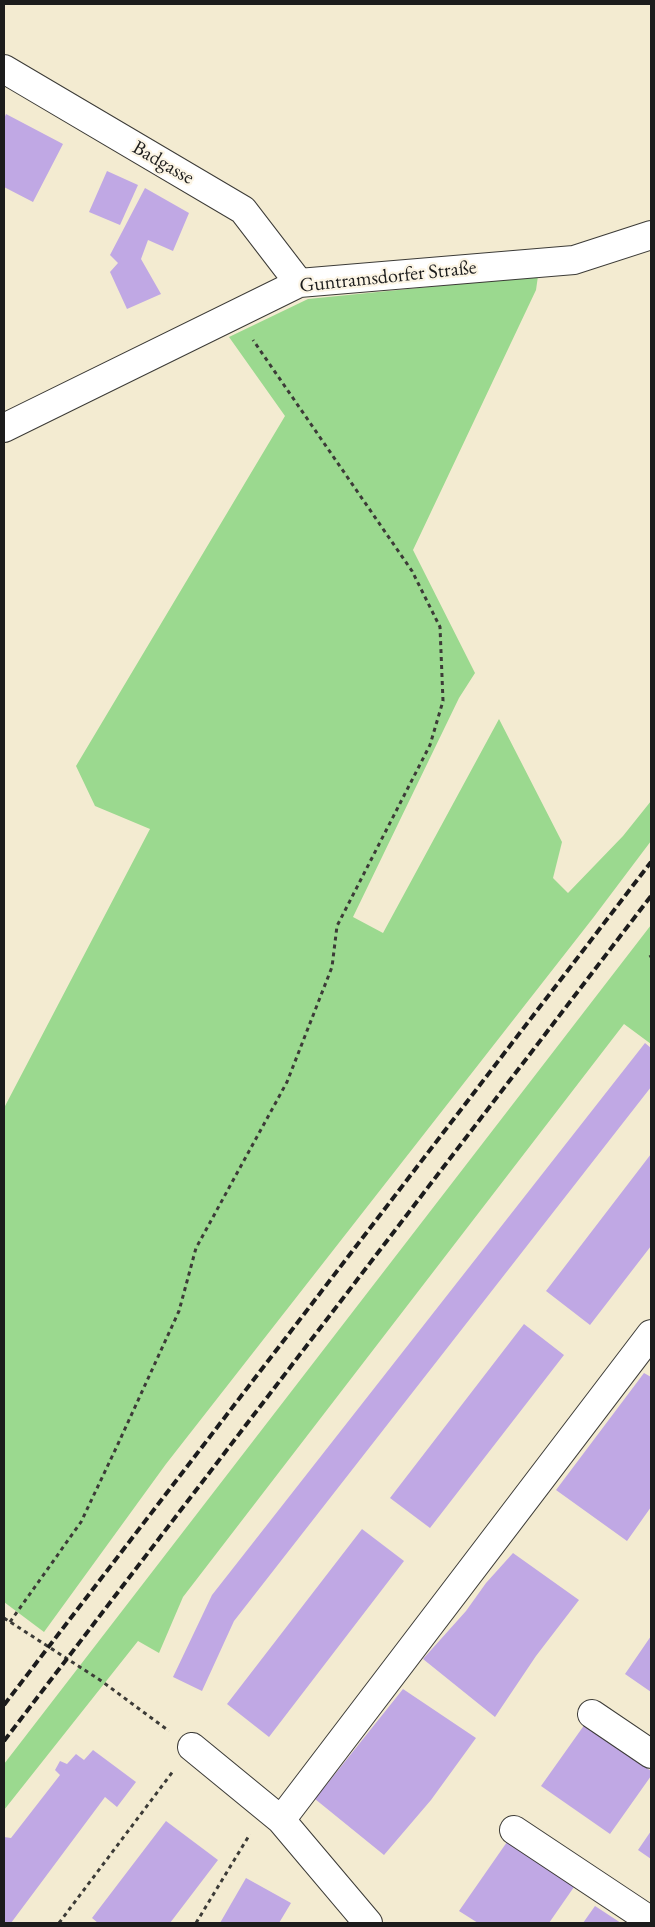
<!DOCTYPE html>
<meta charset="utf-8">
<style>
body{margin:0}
#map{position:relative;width:655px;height:1927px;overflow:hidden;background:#f3ebd1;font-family:"EB Garamond",serif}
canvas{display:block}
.frame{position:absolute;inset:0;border:5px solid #1c1c1c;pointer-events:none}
</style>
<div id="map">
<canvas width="655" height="1927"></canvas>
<div class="frame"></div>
</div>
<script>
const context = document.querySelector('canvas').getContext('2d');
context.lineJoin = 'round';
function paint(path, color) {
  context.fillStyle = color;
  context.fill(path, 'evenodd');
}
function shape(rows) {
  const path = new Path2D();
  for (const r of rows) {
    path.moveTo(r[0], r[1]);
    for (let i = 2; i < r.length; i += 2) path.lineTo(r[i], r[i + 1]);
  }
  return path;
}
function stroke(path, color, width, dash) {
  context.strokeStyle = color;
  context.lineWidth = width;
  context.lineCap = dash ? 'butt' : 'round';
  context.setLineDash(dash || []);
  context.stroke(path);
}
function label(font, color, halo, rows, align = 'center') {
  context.font = font + ' "EB Garamond",serif';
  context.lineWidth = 4.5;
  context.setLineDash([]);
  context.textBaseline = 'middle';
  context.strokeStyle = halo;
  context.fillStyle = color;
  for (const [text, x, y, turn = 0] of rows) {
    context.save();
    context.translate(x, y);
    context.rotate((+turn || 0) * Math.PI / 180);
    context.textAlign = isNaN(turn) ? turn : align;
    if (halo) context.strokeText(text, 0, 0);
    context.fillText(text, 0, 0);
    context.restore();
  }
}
paint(shape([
 [538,276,536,290,413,550,475,673,459,698,353,917,383,933,499,719,562,842,553,878,568,893,623,836,651,801,651,841,593,918,166,1464,44,1632,4,1602,4,1108,150,829,95,806,76,766,285,416,229,337,308,299],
 [651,925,651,1044,624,1024,183,1597,159,1653,138,1641,4,1810,4,1764]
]), '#9bd98f');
paint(shape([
 [6,114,63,144,33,202,4,187,4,119],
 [107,171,138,185,120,225,89,212],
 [145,188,189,213,173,251,148,240,141,259,161,294,127,309,110,272,118,263,110,255],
 [645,1043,651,1048,651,1087,234,1621,202,1691,173,1677,212,1595],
 [651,1154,651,1246,590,1325,546,1291],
 [524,1324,564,1355,430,1528,390,1498],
 [644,1373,651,1377,651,1507,627,1541,556,1490],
 [362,1529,404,1561,269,1737,227,1704],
 [513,1553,579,1600,536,1656,495,1717,423,1659,466,1611,486,1583],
 [651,1636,651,1692,625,1674],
 [403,1689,476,1738,431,1800,384,1855,315,1799],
 [585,1724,651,1771,651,1776,610,1834,541,1786],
 [93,1750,136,1782,117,1807,105,1797,11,1923,4,1923,4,1837,11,1838,60,1775,55,1770,60,1761,67,1764,76,1754,84,1760],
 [166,1821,218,1860,170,1923,98,1923,92,1918],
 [651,1831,651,1859,638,1850],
 [507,1842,574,1887,549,1923,478,1923,459,1911],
 [246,1878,291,1903,279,1923,220,1923],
 [595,1906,621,1923,583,1923]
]), '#c0a8e4');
const minor = shape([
 [4,69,243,210,299,283],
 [592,1714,651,1754],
 [192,1747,281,1820,368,1923],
 [281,1820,651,1334],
 [514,1830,651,1921]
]);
const tertiary = shape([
 [4,428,299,283,574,260,651,235]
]);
stroke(minor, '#3c3b37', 30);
stroke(tertiary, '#3c3b37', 30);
stroke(shape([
 [650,955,651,957],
 [4,1618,100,1680,169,1731],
 [10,1622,81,1522,118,1444,179,1311,196,1248,287,1082,332,967,337,926,430,745,443,701,440,627,412,571,253,340],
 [59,1923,174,1770],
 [196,1923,250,1834]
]), '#3c3b37', 3, [4, 4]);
stroke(minor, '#fff', 28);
stroke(tertiary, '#fff', 28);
stroke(shape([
 [4,1705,651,862],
 [4,1741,651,896]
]), '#1c1c1c', 4, [8, 4]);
label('20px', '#1c1c1c', '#fcf5e5', [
 ["Badgasse",163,163,30],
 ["Guntramsdorfer Straße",388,277,-6]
]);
</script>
